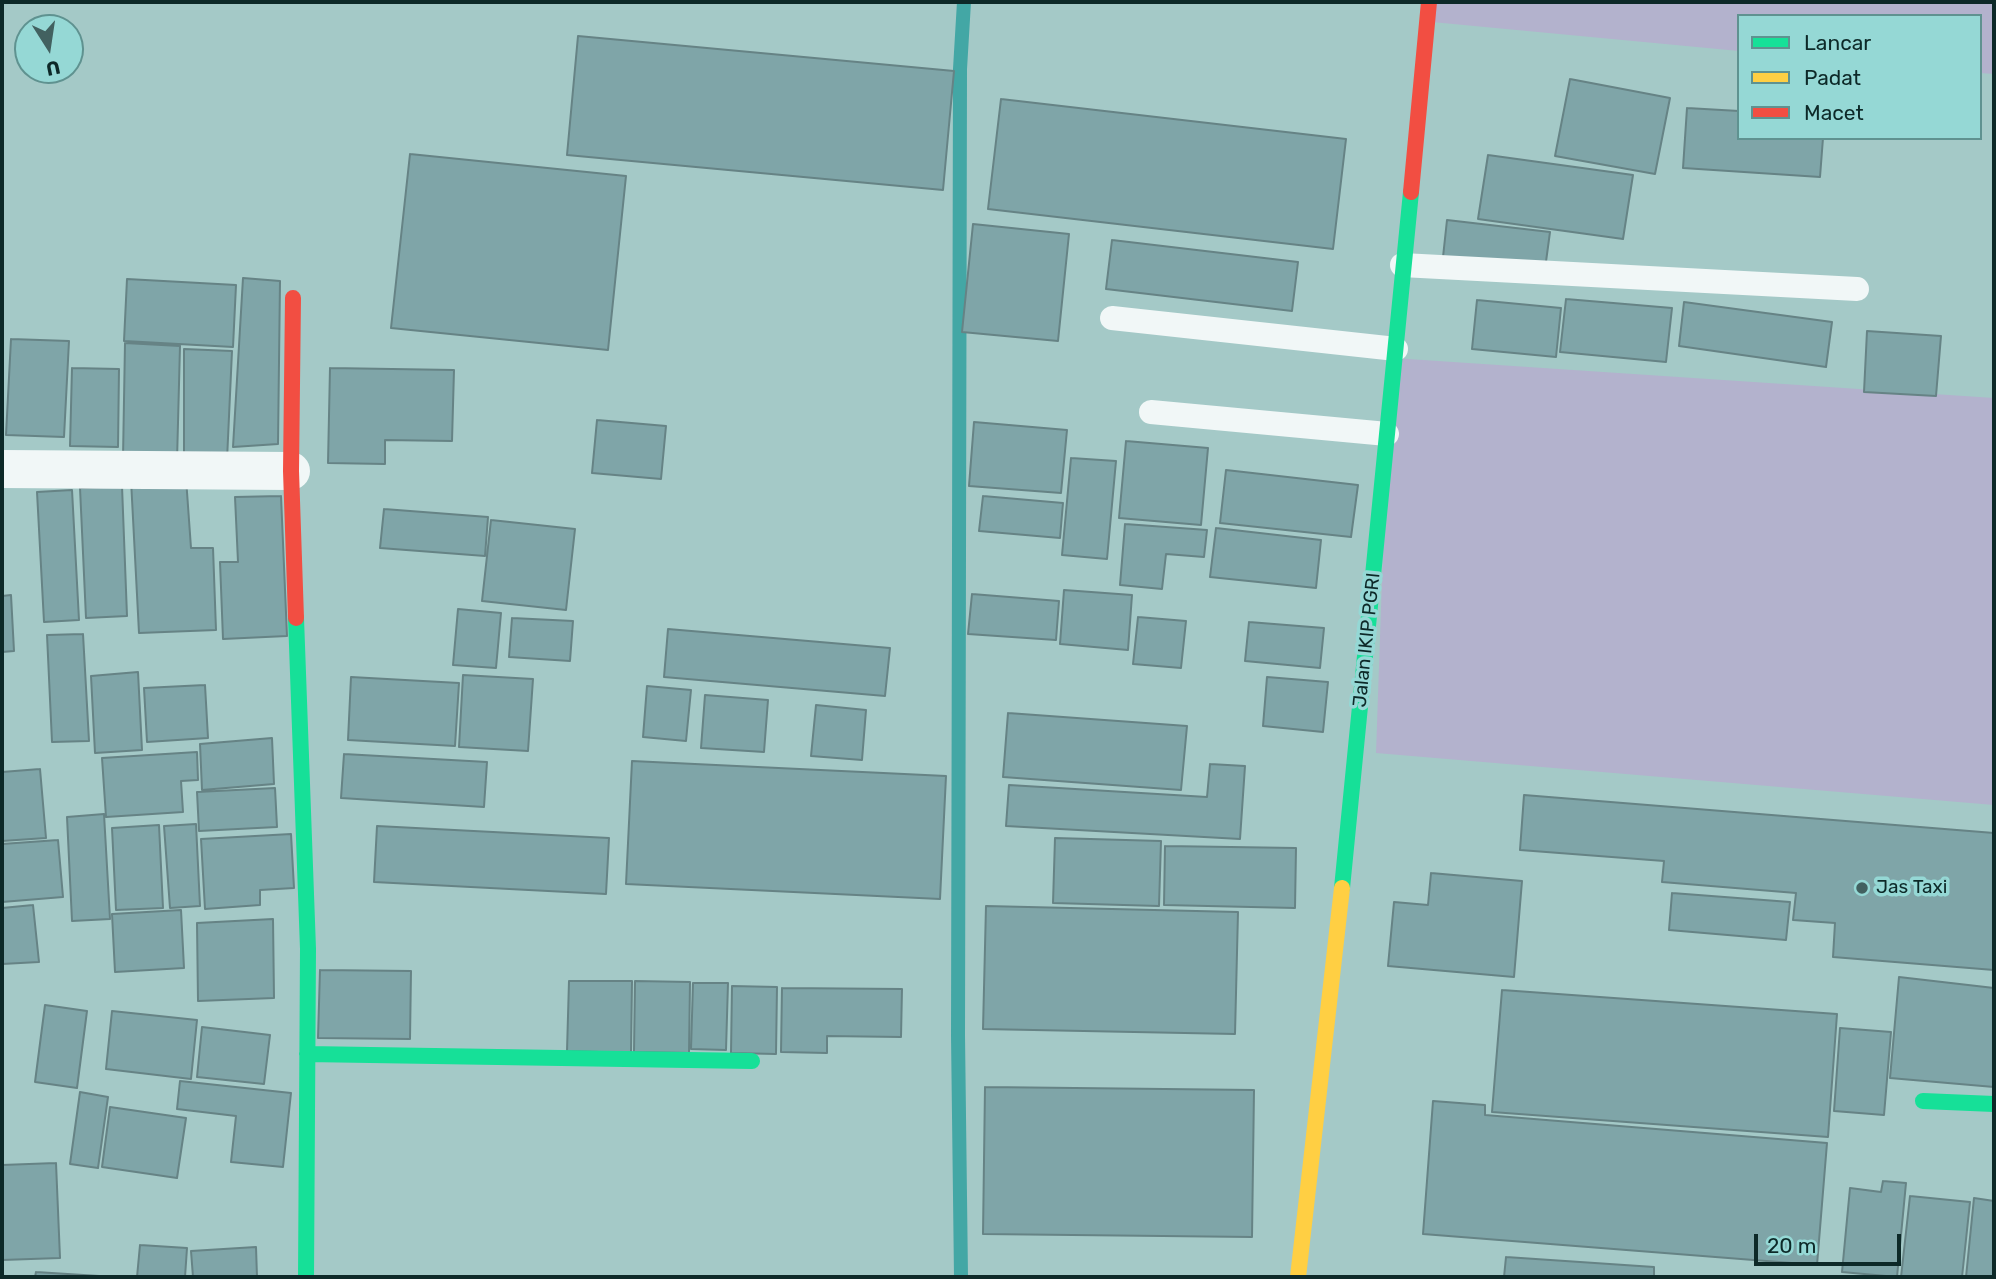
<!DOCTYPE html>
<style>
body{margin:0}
#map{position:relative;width:1996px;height:1279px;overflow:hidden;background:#a4c9c7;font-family:Rubik,sans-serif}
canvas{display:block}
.frame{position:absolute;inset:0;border:4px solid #0d2928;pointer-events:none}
.legend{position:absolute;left:1737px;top:14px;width:245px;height:126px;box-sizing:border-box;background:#95d8d5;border:2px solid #5f9290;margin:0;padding:9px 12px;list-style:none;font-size:21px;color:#0d2928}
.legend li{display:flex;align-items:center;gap:14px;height:35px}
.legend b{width:35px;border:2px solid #5f9290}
.north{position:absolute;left:14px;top:14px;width:70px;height:70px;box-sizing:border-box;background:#95d8d5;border:2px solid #5f9290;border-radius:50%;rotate:168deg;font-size:19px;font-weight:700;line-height:28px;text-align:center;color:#0d2928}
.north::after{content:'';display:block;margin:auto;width:24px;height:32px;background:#426160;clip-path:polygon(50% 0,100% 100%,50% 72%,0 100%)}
.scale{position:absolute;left:1754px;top:1234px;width:147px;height:32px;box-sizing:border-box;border:4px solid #0d2928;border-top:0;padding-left:9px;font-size:21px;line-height:24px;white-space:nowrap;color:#0d2928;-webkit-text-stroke:5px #95d8d5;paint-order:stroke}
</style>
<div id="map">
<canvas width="1996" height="1279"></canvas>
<div class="frame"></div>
<ul class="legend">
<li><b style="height:9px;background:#16e098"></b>Lancar</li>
<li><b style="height:9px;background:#ffcf43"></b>Padat</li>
<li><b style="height:9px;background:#f24e42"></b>Macet</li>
</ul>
<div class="north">U</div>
<div class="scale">20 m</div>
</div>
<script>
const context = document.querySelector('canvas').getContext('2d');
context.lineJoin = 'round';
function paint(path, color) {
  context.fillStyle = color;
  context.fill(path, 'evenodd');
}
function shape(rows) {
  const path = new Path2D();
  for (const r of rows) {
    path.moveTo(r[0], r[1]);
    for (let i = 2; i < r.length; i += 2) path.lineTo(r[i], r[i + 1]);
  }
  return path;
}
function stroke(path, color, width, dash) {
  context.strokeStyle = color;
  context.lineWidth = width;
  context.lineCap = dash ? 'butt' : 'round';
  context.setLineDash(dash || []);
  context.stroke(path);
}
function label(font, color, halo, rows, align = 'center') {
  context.font = font + ' Rubik,sans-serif';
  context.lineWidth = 7;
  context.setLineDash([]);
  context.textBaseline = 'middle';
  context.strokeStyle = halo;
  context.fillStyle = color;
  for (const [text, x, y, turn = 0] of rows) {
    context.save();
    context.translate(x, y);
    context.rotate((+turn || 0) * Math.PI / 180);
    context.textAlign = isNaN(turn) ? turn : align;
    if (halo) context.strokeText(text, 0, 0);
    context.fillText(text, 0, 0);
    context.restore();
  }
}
paint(shape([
 [1435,2,1994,2,1994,74,1980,73,1980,16,1739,16,1739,51,1432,22],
 [1393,358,1994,398,1994,805,1376,753,1387,434]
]), '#b3b2cd');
stroke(shape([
 [961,1277,958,1035,960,69,964,2]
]), '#43a7a5', 14);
const building = shape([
 [578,36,954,71,943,190,567,155,578,36],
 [1570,79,1670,98,1655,174,1555,156,1570,79],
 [1001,99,1346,139,1333,249,988,209,1001,99],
 [1687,108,1739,111,1739,138,1823,138,1820,177,1683,168,1687,108],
 [410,154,626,176,608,350,391,328,410,154],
 [1488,155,1633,175,1623,239,1478,219,1488,155],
 [1447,220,1550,232,1545,269,1443,257,1447,220],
 [973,224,1069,234,1058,341,962,332,973,224],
 [1112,240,1298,262,1292,311,1106,289,1112,240],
 [243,278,280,281,278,444,233,447,243,278],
 [127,279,236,285,233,347,124,341,127,279],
 [1566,299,1672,308,1666,362,1560,352,1566,299],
 [1477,300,1561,308,1556,357,1472,349,1477,300],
 [1684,302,1832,322,1826,367,1679,346,1684,302],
 [1867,331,1941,336,1936,396,1864,392,1867,331],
 [11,339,69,341,64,437,6,435,11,339],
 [125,343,180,346,177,461,123,458,125,343],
 [184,349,232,351,227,460,184,458,184,349],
 [72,368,119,369,118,447,70,446,72,368],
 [330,368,454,370,452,441,385,440,385,464,328,463,330,368],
 [597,420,666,426,661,479,592,473,597,420],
 [974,422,1067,430,1061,493,969,486,974,422],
 [1126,441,1208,448,1201,525,1119,518,1126,441],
 [1071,458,1116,461,1107,559,1062,555,1071,458],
 [1226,470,1358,485,1351,537,1220,523,1226,470],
 [186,478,191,548,213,548,216,630,139,633,131,480,186,478],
 [122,486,127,616,86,618,80,488,122,486],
 [72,490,79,620,44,622,37,492,72,490],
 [281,496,287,636,223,639,220,562,238,562,235,497,281,496],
 [983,496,1063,503,1060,538,979,531,983,496],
 [384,509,488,517,485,556,380,548,384,509],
 [491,520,575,529,566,610,482,601,491,520],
 [1125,524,1207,530,1204,557,1166,554,1162,589,1120,585,1125,524],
 [1216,528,1321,540,1316,588,1210,577,1216,528],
 [1064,590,1132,595,1128,650,1060,644,1064,590],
 [972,594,1059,601,1056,640,968,634,972,594],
 [11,595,14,651,2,652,2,596,11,595],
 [458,609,501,613,496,668,453,665,458,609],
 [1138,617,1186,621,1181,668,1133,664,1138,617],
 [512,618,573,621,570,661,509,657,512,618],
 [1249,622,1324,628,1320,668,1245,661,1249,622],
 [668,629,890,648,885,696,664,677,668,629],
 [83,634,89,741,52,742,47,635,83,634],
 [138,672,142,750,95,753,91,676,138,672],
 [463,675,533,679,528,751,459,747,463,675],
 [351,677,459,683,455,746,348,740,351,677],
 [1267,677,1328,682,1323,732,1263,726,1267,677],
 [205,685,208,738,147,742,144,688,205,685],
 [647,686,691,690,686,741,643,737,647,686],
 [705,695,768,700,764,752,701,748,705,695],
 [816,705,866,710,862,760,811,756,816,705],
 [1008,713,1187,726,1181,790,1003,777,1008,713],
 [272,738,274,784,202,790,200,744,272,738],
 [197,752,198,780,181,781,183,812,106,817,102,758,197,752],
 [344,754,487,762,484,807,341,798,344,754],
 [632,761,946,776,940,899,626,884,632,761],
 [1210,764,1245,766,1240,839,1006,826,1009,785,1207,797,1210,764],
 [40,769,46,838,2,841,2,772,40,769],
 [275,788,277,827,199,831,197,792,275,788],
 [1524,795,1994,833,1994,970,1833,957,1835,923,1793,920,1796,893,1662,882,1664,861,1520,850,1524,795],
 [104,814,110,919,72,921,67,817,104,814],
 [196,824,200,906,170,908,164,826,196,824],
 [159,825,163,908,116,910,112,828,159,825],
 [377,826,609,838,606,894,374,882,377,826],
 [291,834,294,888,260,890,260,905,205,909,201,839,291,834],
 [1055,838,1161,841,1159,906,1053,903,1055,838],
 [58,840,63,897,2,902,2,844,58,840],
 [1165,846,1296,848,1295,908,1164,905,1165,846],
 [1431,873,1522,881,1514,977,1388,966,1394,902,1428,905,1431,873],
 [1672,893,1790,902,1786,940,1669,930,1672,893],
 [33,905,39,962,2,964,2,908,33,905],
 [986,906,1238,912,1235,1034,983,1029,986,906],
 [181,910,184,968,115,972,112,914,181,910],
 [273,919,274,998,198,1001,197,923,273,919],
 [320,970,411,971,410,1039,318,1038,320,970],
 [1899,977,1994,988,1994,1087,1890,1078,1899,977],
 [569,981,632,981,631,1053,567,1051,569,981],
 [635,981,690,982,689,1053,634,1052,635,981],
 [693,983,728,983,726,1050,691,1049,693,983],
 [732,986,777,987,776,1054,731,1053,732,986],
 [782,988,902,989,901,1037,827,1036,827,1053,781,1052,782,988],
 [1502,990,1837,1014,1828,1137,1492,1112,1502,990],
 [45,1005,87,1011,77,1088,35,1082,45,1005],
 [112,1011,197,1020,191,1079,106,1069,112,1011],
 [202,1027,270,1035,264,1084,197,1077,202,1027],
 [1840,1028,1891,1032,1884,1115,1834,1111,1840,1028],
 [180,1081,291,1093,283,1167,231,1162,236,1116,177,1109,180,1081],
 [985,1087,1254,1090,1252,1237,983,1234,985,1087],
 [80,1092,108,1097,98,1168,70,1164,80,1092],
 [1433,1101,1485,1105,1485,1115,1827,1143,1817,1265,1423,1234,1433,1101],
 [110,1107,186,1118,177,1178,102,1167,110,1107],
 [56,1163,60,1258,2,1260,2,1165,56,1163],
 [1883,1181,1906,1183,1897,1277,1842,1272,1850,1188,1881,1192,1883,1181],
 [1910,1196,1970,1202,1962,1277,1901,1277,1910,1196],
 [1974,1198,1994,1201,1994,1277,1966,1277,1974,1198],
 [140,1245,187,1248,185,1277,137,1277,140,1245],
 [256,1247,257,1277,193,1277,191,1251,256,1247],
 [1506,1257,1654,1267,1654,1277,1504,1277,1506,1257],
 [36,1272,115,1277,35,1277,36,1272]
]);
paint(building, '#7fa5a8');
stroke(building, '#668385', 2);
stroke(shape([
 [1402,265,1857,289],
 [1112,318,1396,349],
 [1151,412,1387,434]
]), '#f1f7f7', 24);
stroke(shape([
 [2,469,291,471]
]), '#f1f7f7', 38);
stroke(shape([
 [296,618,308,949,306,1277],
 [1342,888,1411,192],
 [307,1054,752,1061],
 [1923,1101,1994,1104]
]), '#16e098', 16);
stroke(shape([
 [1298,1277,1342,888]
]), '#ffcf43', 16);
stroke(shape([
 [1411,192,1429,2],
 [293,298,291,471,296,618]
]), '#f24e42', 16);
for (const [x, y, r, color] of [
 [1862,888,7,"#426160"]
]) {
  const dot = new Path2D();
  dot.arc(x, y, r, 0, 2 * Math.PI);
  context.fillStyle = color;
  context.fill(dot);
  stroke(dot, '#95d8d5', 2.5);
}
label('19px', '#0d2928', '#95d8d5', [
 ["Jalan IKIP PGRI",1367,640,-84]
]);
label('19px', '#0d2928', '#95d8d5', [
 ["Jas Taxi",1876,888]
], 'left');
</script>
